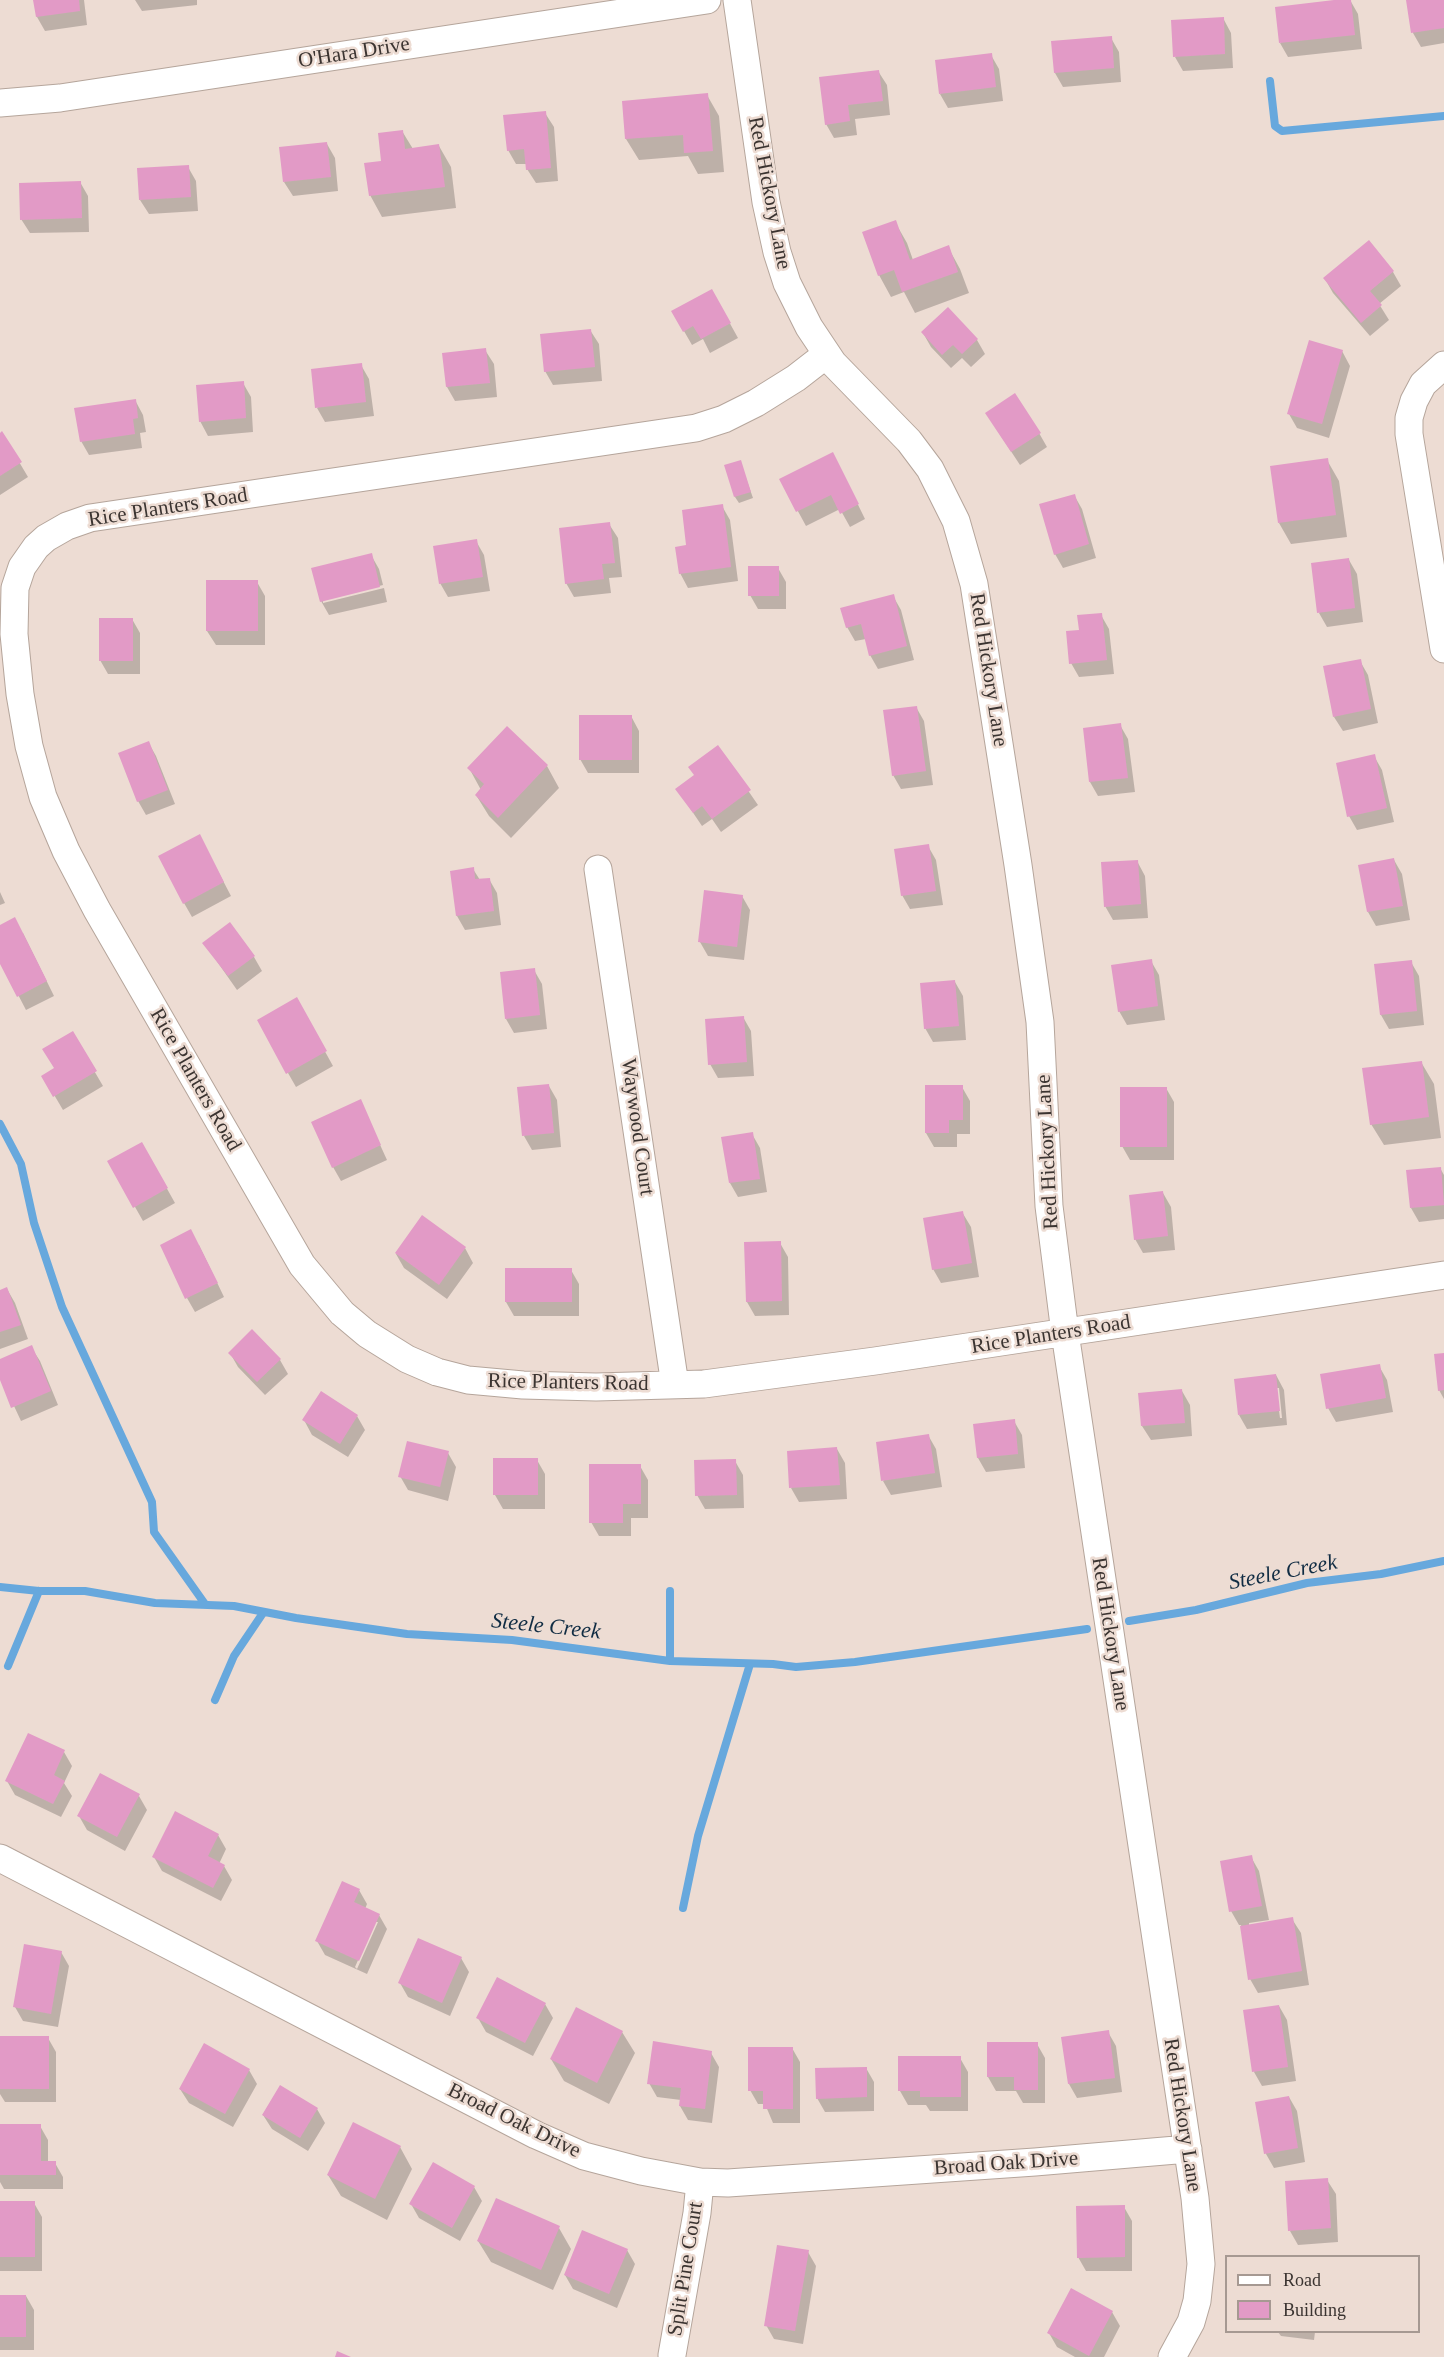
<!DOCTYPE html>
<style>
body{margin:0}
#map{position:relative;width:1444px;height:2357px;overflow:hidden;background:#eddcd3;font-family:Georgia,serif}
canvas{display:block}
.legend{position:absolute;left:1225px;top:2255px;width:195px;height:78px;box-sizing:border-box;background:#eddcd3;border:2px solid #a69992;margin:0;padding:8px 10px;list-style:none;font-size:18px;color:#3b3431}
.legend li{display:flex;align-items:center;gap:12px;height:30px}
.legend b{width:30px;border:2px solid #a69992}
</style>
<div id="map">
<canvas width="1444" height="2357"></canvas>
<ul class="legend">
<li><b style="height:8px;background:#fff"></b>Road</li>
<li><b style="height:16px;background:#e29ac6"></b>Building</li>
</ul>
</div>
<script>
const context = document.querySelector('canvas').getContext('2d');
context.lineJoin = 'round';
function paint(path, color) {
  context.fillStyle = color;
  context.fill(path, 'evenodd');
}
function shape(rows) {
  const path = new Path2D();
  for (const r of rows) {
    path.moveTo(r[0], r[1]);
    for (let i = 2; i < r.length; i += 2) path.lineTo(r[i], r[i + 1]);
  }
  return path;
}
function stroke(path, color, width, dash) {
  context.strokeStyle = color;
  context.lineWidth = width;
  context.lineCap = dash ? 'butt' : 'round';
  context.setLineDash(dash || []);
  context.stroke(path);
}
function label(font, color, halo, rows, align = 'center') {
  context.font = font + ' Georgia,serif';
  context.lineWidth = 5;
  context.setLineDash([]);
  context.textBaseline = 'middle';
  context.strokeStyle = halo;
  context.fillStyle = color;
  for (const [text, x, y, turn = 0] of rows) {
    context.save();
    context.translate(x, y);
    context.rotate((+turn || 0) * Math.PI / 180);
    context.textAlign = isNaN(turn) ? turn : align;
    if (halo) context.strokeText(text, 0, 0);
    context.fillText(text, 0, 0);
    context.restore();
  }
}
paint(shape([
 [35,0,84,0,87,25,45,31,37,17],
 [135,0,197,0,197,5,142,11],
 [1347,0,1350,0,1358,14,1362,49,1288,57,1280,43],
 [1408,0,1444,0,1444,43,1421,47,1413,33],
 [1223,18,1231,33,1233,68,1183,71,1175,57],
 [1111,38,1119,52,1121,82,1063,87,1055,73,1053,42],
 [991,55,999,69,1003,101,948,108,940,94],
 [878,71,887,85,890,115,855,119,857,135,834,138,826,124],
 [707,95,719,116,724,172,698,174,688,156,639,160,626,139,623,102],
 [545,113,554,127,558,181,536,183,527,169,527,164,516,164,508,150],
 [402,131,413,149,439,146,451,167,456,208,382,217,370,195,383,162],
 [327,144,335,158,338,191,293,196,284,182],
 [188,167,196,181,198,211,149,214,140,200],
 [80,182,88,196,89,232,30,233,21,219],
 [895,222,907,243,913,260,948,247,960,269,969,293,915,313,904,292,891,297,879,275],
 [1369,242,1393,272,1401,286,1379,304,1389,320,1370,336,1333,293,1325,279],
 [712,291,738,338,710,353,703,339,692,345,673,312],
 [590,330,599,344,602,381,553,385,545,371],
 [923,333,977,340,985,354,971,367,962,358,951,368,931,347],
 [485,350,494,364,497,397,455,401,447,387,444,354],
 [1342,351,1350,366,1329,438,1297,428,1289,414],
 [361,365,369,379,374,416,325,422,317,408],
 [243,383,251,397,253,432,208,436,200,421],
 [135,400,143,415,146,432,140,433,142,448,89,455,81,441],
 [995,427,1039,433,1047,447,1020,465],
 [2,433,28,477,0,495,0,434],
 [1327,460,1339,481,1347,537,1291,544,1279,523],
 [740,461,753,498,739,503,735,497],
 [840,468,865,519,850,527,840,509,806,526,781,480],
 [1074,495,1082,509,1096,558,1063,568,1055,554],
 [722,506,730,520,738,581,688,588,680,573,688,546],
 [609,524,618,538,622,577,609,578,611,593,574,597,566,583],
 [476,541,484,555,490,591,448,597,440,583],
 [371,555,379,569,383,585,323,600,323,603,384,588,387,602,329,615,321,601,313,569],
 [1349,560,1357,574,1363,622,1327,627,1319,613],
 [778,568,786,582,786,609,758,609,750,595],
 [257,582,265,596,265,645,216,645,207,631],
 [893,596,901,610,914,660,878,669,870,655,866,639,855,641,847,627],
 [1101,615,1109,629,1114,674,1079,677,1071,663,1081,631],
 [132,619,140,633,140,674,108,674,100,660],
 [1360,661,1368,675,1378,723,1343,731,1334,717],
 [916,707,924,721,933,785,901,789,893,775],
 [631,716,639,731,639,773,588,773,580,759],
 [1120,725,1128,739,1135,792,1098,796,1090,782,1085,729],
 [507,728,547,766,559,788,511,838,489,816,476,795,481,790,469,768],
 [148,742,156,756,175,804,146,815,138,801],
 [718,747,758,805,721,832,712,819,702,826,677,789,695,776],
 [1374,756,1382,770,1394,822,1357,830,1349,816],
 [928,846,936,860,943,905,910,909,902,895],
 [207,850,231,896,192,917,184,903],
 [1394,860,1402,874,1410,920,1376,926,1368,912],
 [1137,861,1145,876,1148,918,1113,920,1105,906],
 [473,869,480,880,489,879,497,893,501,925,465,930,457,916,452,872],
 [0,892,5,903,0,905],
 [742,896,750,910,744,960,708,956,700,942],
 [0,927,23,933,54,996,26,1010,0,960],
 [204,943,254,957,262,971,237,990],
 [1151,961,1159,975,1165,1020,1127,1025,1119,1011],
 [1411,962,1419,976,1424,1025,1389,1029,1381,1015,1376,966],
 [534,970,542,984,547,1029,514,1033,506,1019],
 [955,982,963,996,966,1040,933,1042,925,1028],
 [296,999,333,1066,296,1087,288,1073],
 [743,1017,751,1031,754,1076,718,1078,710,1064],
 [72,1033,103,1086,63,1110,43,1076,56,1069],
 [1421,1062,1434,1084,1441,1138,1384,1145,1371,1124],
 [549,1086,557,1100,561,1147,532,1150,524,1136],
 [962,1087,970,1101,970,1134,957,1134,957,1147,934,1147,926,1133],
 [1166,1088,1174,1102,1174,1160,1130,1160,1122,1146],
 [360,1101,387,1160,341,1181,333,1167],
 [752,1134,760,1148,767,1192,738,1197,730,1183,723,1139],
 [142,1144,175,1203,143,1221,109,1161],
 [1440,1168,1444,1175,1444,1219,1419,1222,1411,1208],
 [1163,1193,1171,1207,1175,1250,1143,1253,1135,1239],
 [962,1212,971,1227,979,1277,941,1283,933,1269],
 [422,1218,465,1248,473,1263,447,1299,404,1268,396,1254],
 [780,1243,788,1257,789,1315,755,1316,747,1302,745,1244],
 [199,1245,224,1297,195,1312,187,1298],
 [506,1270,571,1270,579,1284,579,1316,514,1316,506,1302],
 [7,1289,15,1303,28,1339,0,1349,0,1291],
 [31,1347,40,1361,58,1405,21,1421,0,1376,0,1360],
 [230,1353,280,1360,288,1374,265,1395,238,1367],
 [1444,1355,1444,1399,1439,1390],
 [1379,1366,1387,1380,1393,1412,1336,1422,1328,1408],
 [1276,1375,1284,1390,1287,1425,1247,1429,1239,1415],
 [1276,1388,1279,1388,1282,1418,1280,1418],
 [1182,1391,1190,1405,1192,1436,1151,1440,1142,1426,1140,1394],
 [357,1416,365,1430,348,1457,312,1435,304,1420],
 [1014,1421,1022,1435,1025,1468,986,1472,978,1458,975,1425],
 [928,1435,936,1449,942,1487,891,1495,883,1481],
 [837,1449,845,1463,847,1499,799,1502,791,1488],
 [448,1453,456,1467,448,1501,408,1490,400,1476],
 [537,1460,545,1474,545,1509,503,1509,495,1495],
 [735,1461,743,1475,744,1508,705,1509,697,1495],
 [640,1466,648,1480,648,1518,631,1518,631,1536,599,1536,591,1522],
 [29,1735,64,1752,72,1766,64,1783,72,1796,61,1817,15,1795,7,1781],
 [139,1796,147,1810,125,1851,87,1830,79,1816],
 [218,1835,226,1849,219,1864,224,1866,232,1880,221,1901,162,1871,154,1857],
 [1251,1857,1259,1871,1269,1920,1249,1923,1249,1926,1292,1919,1301,1933,1309,1985,1258,1993,1250,1979,1241,1925,1239,1925,1231,1911],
 [359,1890,367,1904,365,1909,379,1915,387,1929,367,1974,325,1955,317,1941],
 [375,1922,378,1922,357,1969,355,1967],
 [61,1952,69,1966,58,2027,23,2021,15,2007],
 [461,1958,469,1972,450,2016,408,1997,400,1983],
 [545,2004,553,2018,533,2056,486,2032,478,2018],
 [1279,2006,1287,2020,1296,2081,1262,2086,1254,2072],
 [622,2032,635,2053,609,2104,564,2081,551,2059],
 [1108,2032,1116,2046,1122,2092,1077,2098,1069,2084,1063,2038],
 [0,2038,48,2038,56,2052,56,2102,5,2102,0,2094],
 [1037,2044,1045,2058,1045,2103,1023,2103,1016,2091,996,2091,988,2077],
 [792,2048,800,2062,800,2123,773,2123,765,2104,758,2104,750,2090],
 [711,2053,719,2067,712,2123,688,2120,680,2106,681,2100,657,2097,649,2083],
 [960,2058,968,2072,968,2111,930,2111,926,2105,908,2105,900,2091],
 [866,2068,874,2082,874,2111,825,2112,817,2098],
 [249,2070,257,2084,233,2127,189,2103,180,2089],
 [1289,2097,1297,2111,1305,2162,1274,2168,1266,2154,1256,2103],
 [317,2109,325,2123,308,2151,272,2129,263,2115],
 [0,2126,40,2126,48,2140,48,2163,55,2163,63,2177,63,2189,4,2189,0,2182],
 [400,2147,412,2169,387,2220,341,2196,328,2175],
 [1327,2180,1336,2194,1338,2242,1298,2245,1290,2231],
 [474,2187,482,2201,460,2241,419,2218,411,2204],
 [0,2203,34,2203,42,2217,42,2271,0,2271],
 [1124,2207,1132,2221,1132,2271,1086,2271,1078,2257],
 [559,2228,571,2249,553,2290,491,2262,478,2241],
 [627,2250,635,2264,617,2308,573,2289,565,2275],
 [808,2252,816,2266,803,2344,774,2339,766,2325],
 [0,2296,26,2296,34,2310,34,2350,0,2350],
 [1112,2312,1120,2326,1104,2357,1075,2357,1057,2347,1049,2333],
 [1278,2332,1315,2332,1314,2340,1281,2336]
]), '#0003');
stroke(shape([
 [1270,81,1275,126,1282,131,1444,116],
 [0,1124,21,1164,34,1223,62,1307,152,1502,154,1532,205,1604],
 [0,1587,39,1591,85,1591,155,1603,234,1606,296,1618,407,1634,512,1640,670,1661,773,1664,796,1667,855,1662,1087,1629],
 [670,1591,670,1661],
 [1129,1621,1196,1610,1307,1583,1381,1574,1444,1561],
 [8,1666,39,1591],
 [215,1700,234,1656,263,1613],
 [683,1908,698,1836,750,1664]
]), '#67a8dd', 8);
paint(shape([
 [33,0,79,0,80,11,36,17],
 [1334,0,1351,0,1355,35,1279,43,1275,7],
 [1406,0,1444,0,1444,28,1411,33],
 [1224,17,1225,54,1173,57,1171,20],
 [1112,36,1114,68,1054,73,1051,41],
 [992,53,996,87,939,94,935,60],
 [879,70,883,101,848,105,850,121,825,125,819,77],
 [708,93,713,151,684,153,683,135,625,139,622,101],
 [546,111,551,168,526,170,524,149,507,151,503,115],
 [403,130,405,149,439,144,445,187,369,196,364,163,381,161,378,133],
 [327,142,331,177,283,182,279,147],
 [189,165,191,197,139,200,137,168],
 [81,181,82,218,20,220,19,183],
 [896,220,910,260,949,245,958,272,902,292,894,270,878,276,862,232],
 [1369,240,1394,271,1370,291,1382,305,1361,323,1323,278],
 [712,289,731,323,701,339,693,326,683,332,671,311],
 [948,307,978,339,962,354,953,345,942,355,921,332],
 [591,329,595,367,544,372,540,334],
 [1309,340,1343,350,1322,424,1287,414],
 [486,348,490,383,446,387,442,353],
 [362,363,366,402,315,408,311,369],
 [244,381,246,418,199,422,196,385],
 [1015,393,1041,433,1011,452,985,413],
 [136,399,138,418,133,419,135,434,80,442,74,408],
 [2,431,22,462,0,476,0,433],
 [833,452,859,504,840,514,831,495,796,512,779,479],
 [1328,458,1336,515,1278,523,1270,466],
 [741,460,751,492,734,497,724,465],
 [1075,494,1089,544,1054,555,1039,504],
 [723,504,731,567,679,574,675,547,686,545,682,510],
 [610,522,615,563,602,564,604,579,565,584,559,528],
 [477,539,483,577,439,584,433,546],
 [372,553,380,587,320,602,311,568],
 [1349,558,1355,608,1317,613,1311,563],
 [748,566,779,566,779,596,748,596],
 [206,580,258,580,258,631,206,631],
 [894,594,907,646,869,656,861,624,846,628,840,608],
 [1102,613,1107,660,1069,664,1066,631,1079,630,1077,615],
 [99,618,133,618,133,661,99,661],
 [1361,659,1371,709,1333,717,1323,666],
 [917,706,926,771,892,776,883,710],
 [579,715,632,715,632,760,579,760],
 [1121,723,1128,778,1089,782,1083,728],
 [507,726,548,765,498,818,475,795,484,784,467,768],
 [149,741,168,790,137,802,118,753],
 [718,745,751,790,712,819,702,806,693,813,675,789,694,775,688,767],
 [1375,754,1387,808,1347,817,1336,763],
 [200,834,224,882,183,904,158,856],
 [929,844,936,891,901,896,894,849],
 [1394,858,1403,906,1367,912,1358,865],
 [1138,860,1141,904,1104,907,1101,862],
 [474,867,475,879,490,878,494,911,456,916,450,871],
 [704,890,743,895,737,947,698,942],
 [15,917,47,981,17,997,0,964,0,925],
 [230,922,255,956,228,976,202,943],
 [1152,959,1158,1006,1118,1012,1111,965],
 [1412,960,1417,1011,1380,1015,1374,964],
 [535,968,540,1015,505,1019,500,972],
 [955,980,959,1026,924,1029,920,983],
 [297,997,327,1051,286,1074,257,1020],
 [744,1016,747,1062,708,1065,705,1019],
 [73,1031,97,1071,53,1097,41,1076,54,1068,42,1049],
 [1422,1061,1429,1117,1370,1125,1362,1068],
 [549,1084,554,1133,522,1136,517,1087],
 [925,1085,963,1085,963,1120,949,1120,949,1133,925,1133],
 [1120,1087,1167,1087,1167,1147,1120,1147],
 [361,1099,381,1145,332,1168,311,1122],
 [753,1132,760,1179,729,1183,721,1137],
 [142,1142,168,1188,133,1208,107,1161],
 [1441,1167,1444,1205,1410,1208,1406,1170],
 [1163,1191,1168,1236,1134,1240,1129,1195],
 [963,1211,972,1263,932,1270,923,1218],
 [422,1215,466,1247,439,1285,395,1253],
 [191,1229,218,1283,185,1299,160,1245],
 [781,1241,782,1301,746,1302,744,1242],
 [505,1268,572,1268,572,1302,505,1302],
 [7,1287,21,1325,0,1332,0,1290],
 [252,1329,281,1359,257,1382,228,1353],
 [32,1345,51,1391,11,1408,0,1380,0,1359],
 [1444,1353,1444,1390,1438,1391,1434,1354],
 [1380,1364,1386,1398,1326,1409,1320,1374],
 [1276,1374,1280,1411,1238,1415,1234,1379],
 [1182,1389,1185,1423,1141,1426,1138,1393],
 [321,1391,358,1415,340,1444,302,1420],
 [1015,1419,1018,1454,977,1458,973,1424],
 [929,1434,935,1473,881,1481,876,1442],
 [407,1441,449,1451,440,1487,398,1477],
 [837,1447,840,1485,789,1488,787,1451],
 [493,1458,538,1458,538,1495,493,1495],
 [736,1459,737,1495,695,1496,694,1460],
 [589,1464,641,1464,641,1504,623,1504,623,1523,589,1523],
 [28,1733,65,1750,54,1775,65,1781,53,1804,5,1781],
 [100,1773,140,1794,117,1837,77,1816],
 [175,1811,219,1834,208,1856,225,1865,213,1888,152,1857],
 [1252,1855,1262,1906,1229,1912,1220,1861],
 [342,1881,360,1889,354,1902,380,1914,359,1961,315,1941],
 [1293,1917,1302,1971,1248,1980,1240,1926],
 [418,1938,462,1957,442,2003,398,1983],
 [24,1944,62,1951,51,2014,13,2007],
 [497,1977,546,2003,525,2043,476,2018],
 [1279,2005,1288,2067,1252,2072,1243,2010],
 [576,2007,623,2031,597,2083,550,2059],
 [1109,2030,1115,2078,1068,2084,1061,2037],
 [0,2036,49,2036,49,2089,0,2089],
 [653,2041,712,2051,705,2109,679,2106,681,2088,647,2084],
 [987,2042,1038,2042,1038,2090,1014,2090,1014,2077,987,2077],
 [204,2043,250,2069,225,2114,179,2089],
 [748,2047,793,2047,793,2109,763,2109,763,2091,748,2091],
 [898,2056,961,2056,961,2097,920,2097,920,2091,898,2091],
 [867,2067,867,2097,816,2099,815,2068],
 [280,2085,318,2108,300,2138,262,2115],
 [1289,2096,1298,2148,1264,2154,1255,2102],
 [353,2122,401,2146,375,2199,327,2175],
 [0,2124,41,2124,41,2161,56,2161,56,2175,0,2175],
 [433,2162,475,2186,452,2228,409,2204],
 [1328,2178,1331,2228,1288,2231,1285,2181],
 [496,2198,560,2226,541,2270,477,2241],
 [0,2201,35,2201,35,2257,0,2257],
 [1125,2205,1125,2257,1077,2258,1076,2206],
 [582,2230,628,2249,609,2294,564,2275],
 [777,2245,809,2250,795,2331,764,2326],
 [1071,2288,1113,2311,1089,2356,1047,2333],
 [0,2295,26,2295,26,2337,0,2337],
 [337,2351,351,2357,335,2357]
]), '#e29ac6');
const minor = shape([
 [737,0,766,202,777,252,787,283,809,327,833,363,909,441,930,469,956,521,974,584,1018,865,1040,1022,1049,1206,1065,1333,1195,2198,1201,2264,1197,2301,1191,2322,1172,2357],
 [0,103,60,98,707,0],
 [827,354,796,378,756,403,724,419,696,428,90,518,67,526,46,538,36,547,22,567,15,588,14,634,20,694,29,746,43,797,66,851,97,910,302,1265,342,1313,367,1334,407,1359,437,1372,468,1380,523,1385,596,1387,704,1384,875,1361,1444,1275],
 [1444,365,1423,384,1414,401,1409,418,1409,434,1444,649],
 [598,869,675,1385],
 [0,1858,536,2135,584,2156,641,2171,700,2182,728,2183,1035,2162,1188,2149],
 [672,2355,697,2213,700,2182]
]);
stroke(minor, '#b5a59b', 29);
stroke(minor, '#fff', 27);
label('21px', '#3b3431', '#eddcd3', [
 ["O'Hara Drive",354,53,-9],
 ["Red Hickory Lane",769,193,79],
 ["Rice Planters Road",168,508,-9],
 ["Red Hickory Lane",988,670,81],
 ["Rice Planters Road",195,1080,60],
 ["Waywood Court",637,1127,82],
 ["Red Hickory Lane",1048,1152,-93],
 ["Rice Planters Road",1051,1335,-9],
 ["Rice Planters Road",568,1383,1],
 ["Red Hickory Lane",1110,1634,81],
 ["Red Hickory Lane",1182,2115,81],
 ["Broad Oak Drive",514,2121,26],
 ["Broad Oak Drive",1006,2164,-4],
 ["Split Pine Court",686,2269,-81]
]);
label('italic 22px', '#102c43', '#eddcd3', [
 ["Steele Creek",1283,1573,-11],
 ["Steele Creek",546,1627,6]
]);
</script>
